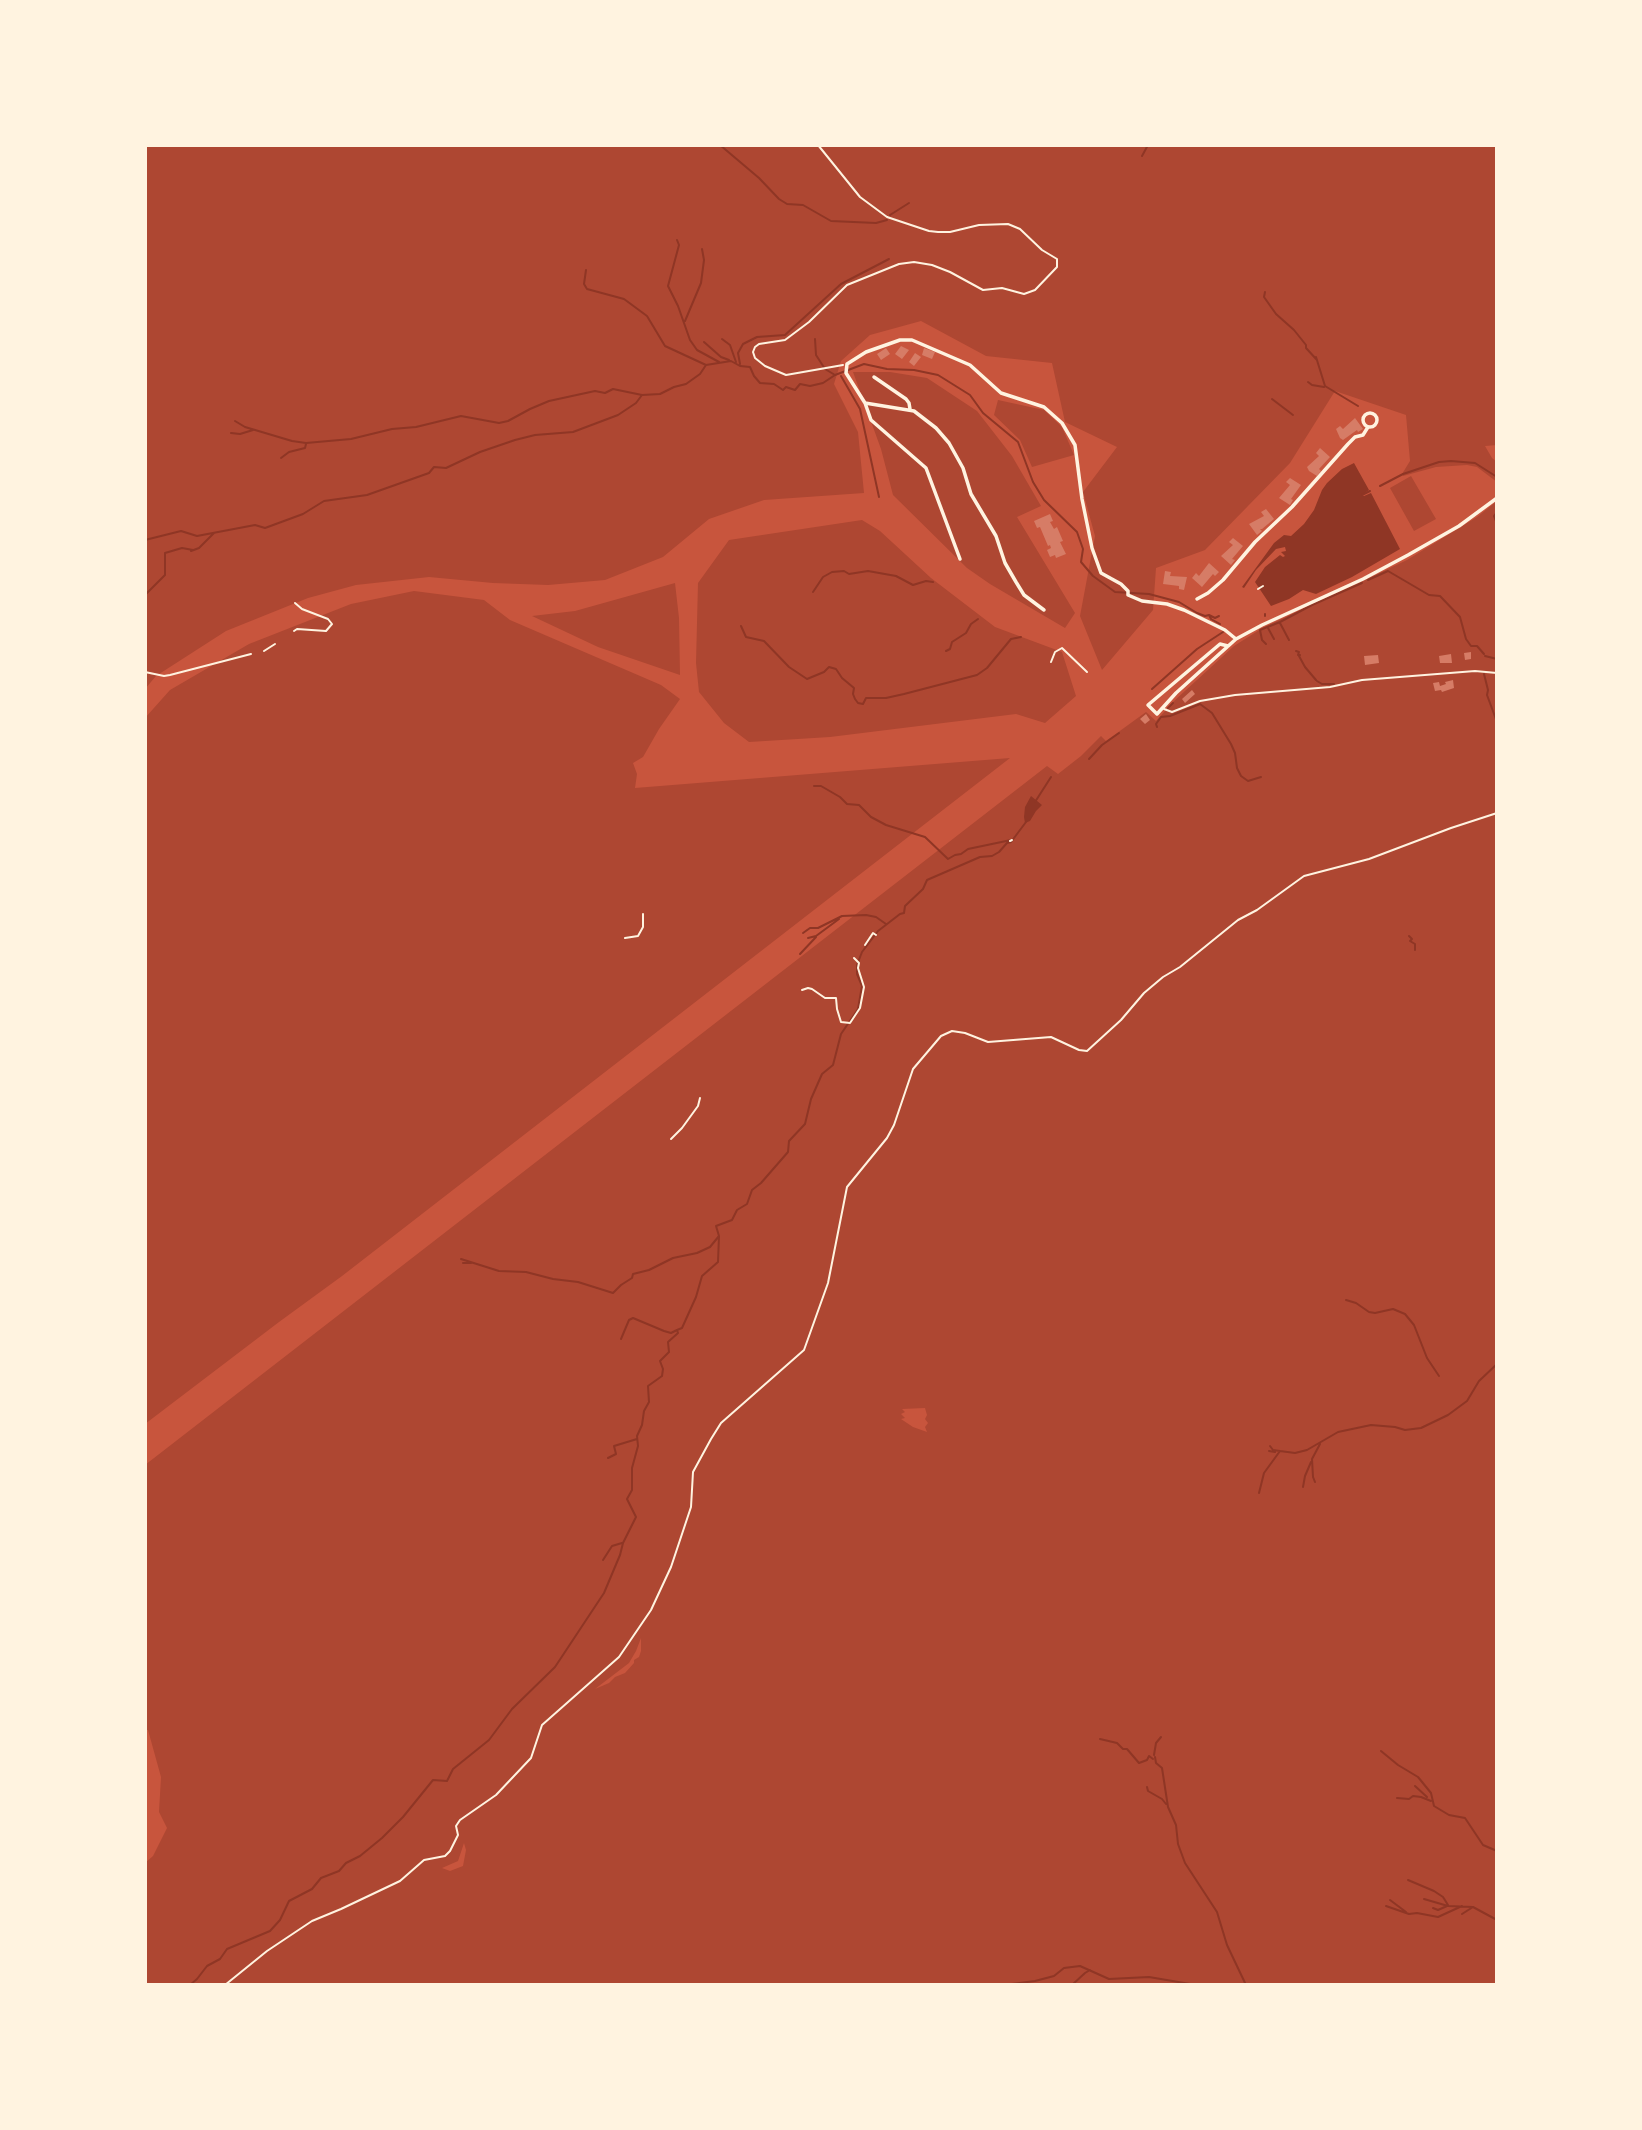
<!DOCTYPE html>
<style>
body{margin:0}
#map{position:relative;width:1642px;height:2130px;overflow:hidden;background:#c8553d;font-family:Montserrat,sans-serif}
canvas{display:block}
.frame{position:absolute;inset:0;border:147px solid #fff3e0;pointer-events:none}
</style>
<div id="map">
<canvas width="1642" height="2130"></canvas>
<div class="frame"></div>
</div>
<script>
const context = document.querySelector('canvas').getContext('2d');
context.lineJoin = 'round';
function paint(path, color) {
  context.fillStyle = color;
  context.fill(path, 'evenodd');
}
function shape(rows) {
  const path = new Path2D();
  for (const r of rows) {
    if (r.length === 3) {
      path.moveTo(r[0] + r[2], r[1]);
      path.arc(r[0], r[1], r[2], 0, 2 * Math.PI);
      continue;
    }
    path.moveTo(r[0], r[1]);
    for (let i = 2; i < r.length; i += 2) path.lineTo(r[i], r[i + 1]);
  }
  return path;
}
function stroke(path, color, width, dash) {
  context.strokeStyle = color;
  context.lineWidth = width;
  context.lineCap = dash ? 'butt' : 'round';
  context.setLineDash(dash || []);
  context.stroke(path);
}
paint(shape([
 [145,145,1497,145,1497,445,1485,446,1492,458,1497,462,1497,482,1477,467,1467,465,1436,467,1403,476,1402,474,1410,461,1406,415,1335,391,1290,463,1205,550,1156,568,1153,610,1102,670,1080,616,1095,536,1083,492,1117,447,1065,422,1052,363,986,356,921,321,870,335,841,361,834,384,858,432,864,493,764,500,709,519,663,557,605,580,548,585,493,583,429,577,356,585,308,598,226,631,156,676,145,689],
 [853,372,890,372,927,378,977,411,1012,456,1041,506,1017,517,1075,613,1065,628,990,584,967,568,893,495,881,449],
 [998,400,1044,410,1062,427,1074,455,1032,467,1020,440,994,415],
 [1411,476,1436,519,1414,531,1390,488],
 [1497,501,1497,1985,145,1985,145,1863,153,1856,167,1828,159,1812,161,1777,148,1730,145,1730,145,1465,1047,766,1058,774,1081,756,1101,736,1106,741,1146,712,1156,721,1174,701,1234,646,1264,627,1407,560,1477,517],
 [925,1408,927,1415,925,1419,928,1423,925,1427,927,1432,913,1427,901,1419,905,1418,901,1414,905,1412,902,1409],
 [641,1638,641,1651,639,1657,634,1660,634,1663,625,1673,615,1677,609,1683,595,1689,629,1663,636,1651],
 [464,1843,466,1850,463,1866,450,1871,442,1868,458,1861],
 [862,520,880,531,931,578,995,627,1062,652,1076,696,1045,723,1016,714,830,737,749,742,724,723,699,692,696,663,698,583,729,540],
 [675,583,679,618,680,675,598,647,532,616,575,611],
 [414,591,484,600,510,620,661,685,680,699,659,729,643,757,633,763,637,774,635,788,1010,758,342,1276,279,1322,145,1424,145,718,170,690,249,644,351,604]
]), '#ae4732');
paint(shape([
 [1354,463,1369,490,1362,495,1364,496,1371,493,1400,549,1352,577,1316,594,1303,590,1289,599,1271,606,1255,582,1265,567,1280,555,1283,557,1285,556,1281,552,1286,551,1285,547,1276,549,1256,570,1244,588,1242,587,1274,543,1284,535,1291,536,1304,524,1314,510,1322,490,1327,483,1342,469],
 [1031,796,1042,805,1036,811,1030,821,1025,823,1024,817,1025,807]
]), '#8f3625');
stroke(shape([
 [720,145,759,178,779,199,787,204,803,205,831,221,876,223,887,220],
 [1142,156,1148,145],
 [890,215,909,203],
 [677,240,679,245,668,286,678,306,690,340,697,350,719,362],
 [586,270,584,284,587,289,624,299,647,316,665,346,706,365],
 [1265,292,1264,297,1276,314,1294,330,1306,345,1306,348,1317,360],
 [685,321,701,283,704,260,702,249],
 [722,339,730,345,736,362],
 [815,339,816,355,825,369,835,375],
 [704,342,721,357,729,360],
 [1316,357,1325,386,1358,406],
 [740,364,738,353,743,344,757,337,785,335,841,284,889,259],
 [841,376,860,409,879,497],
 [1308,382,1312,385,1324,387],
 [1272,399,1293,415],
 [235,421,245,427,292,441,306,443,351,439,392,429,416,427,461,416,499,423,508,421,530,409,549,401,595,391,605,393,613,389,642,395],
 [231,433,240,434,253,430],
 [281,458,289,452,305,448,306,444],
 [1380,486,1403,474,1439,462,1451,461,1475,463,1497,477],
 [1362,495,1370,491],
 [1497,512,1494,516,1497,524],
 [145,540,181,531,197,536,255,525,265,528,303,514,324,501,367,495,429,473,434,467,446,468,480,452,515,440,535,435,573,432,618,415,636,403,642,395,660,394,674,387,686,384,700,374,706,365,731,361,740,366,750,367,754,376,760,383,774,384,783,390,786,387,795,390,800,384,810,386,823,383,835,375,864,364,887,369,914,370,938,375,970,395,983,413,1018,442,1033,482,1044,500,1077,532,1083,549,1081,562,1093,576,1115,592,1149,594,1179,602,1197,613,1205,616,1209,615],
 [1368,580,1388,571,1429,595,1440,596,1460,617,1466,639,1471,646,1477,646,1484,654],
 [813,592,823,577,832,572,844,571,849,574,868,571,896,576,913,585,926,581,933,582],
 [145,595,165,575,165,553,182,548,193,550,191,551,199,548,214,533],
 [1219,616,1215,618,1209,615,1211,619,1220,624],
 [1265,616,1265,614],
 [1280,623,1289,640],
 [741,626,746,637,764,641,789,667,807,679,824,672,829,667,836,669,842,678,854,688,853,694,855,699,858,703,863,704,866,698,886,698,904,694,977,675,987,668,1011,639,1021,637],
 [1268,628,1274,639],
 [1266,644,1262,640,1260,630,1280,622,1312,605,1362,583],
 [946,651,950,649,952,642,966,633,971,624,978,619],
 [1296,651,1299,652,1298,655,1300,655,1299,656,1305,667,1316,680],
 [1485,656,1497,659],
 [1484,674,1488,690,1487,695,1497,722],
 [1317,681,1322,684,1334,684],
 [1152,689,1197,649,1223,632],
 [1168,708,1173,703],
 [1157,727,1156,724,1161,717,1170,716,1200,704,1212,713,1231,744,1235,753,1237,768,1241,776,1248,781,1261,777],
 [1089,759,1102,745,1119,733],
 [814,786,821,786,840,797,847,804,859,805,871,817,886,825,925,837,948,859,955,855,961,854,968,849,1011,840],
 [1035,802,1051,777],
 [803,933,810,928,818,928,842,916,866,915,876,917,886,924],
 [1409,936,1412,939,1410,941,1415,944,1415,950],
 [808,938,816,936,839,919],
 [800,954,816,937],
 [461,1259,499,1271,526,1272,553,1279,578,1282,613,1293,621,1285,632,1278,633,1274,649,1270,673,1258,697,1253,710,1247,719,1236],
 [463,1263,471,1263],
 [1346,1300,1356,1303,1369,1312,1375,1313,1393,1309,1405,1314,1414,1325,1427,1358,1439,1376],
 [621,1339,629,1320,633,1318,664,1331,671,1333,677,1330],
 [1270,1446,1273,1450,1280,1451],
 [1269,1451,1275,1452],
 [608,1458,616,1454,614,1446,637,1439],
 [1315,1482,1313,1477,1312,1459,1320,1444],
 [1303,1487,1305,1476,1311,1462],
 [1259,1493,1264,1473,1280,1451,1295,1453,1307,1450,1338,1432,1371,1425,1395,1427,1405,1430,1421,1428,1448,1415,1467,1401,1479,1381,1497,1364],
 [603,1560,612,1546,622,1543],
 [1100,1739,1117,1743,1123,1749,1127,1749,1139,1763,1147,1760,1149,1756,1153,1759],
 [1381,1751,1398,1765,1418,1777,1431,1793,1434,1806,1449,1815,1465,1818,1483,1845,1497,1851],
 [1154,1755,1156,1743,1161,1737],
 [1155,1757,1156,1763,1162,1768,1168,1807,1176,1825,1178,1844,1185,1863,1217,1912,1227,1945,1246,1985],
 [1415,1786,1427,1797],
 [1147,1787,1148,1791,1162,1799,1166,1804],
 [1397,1798,1409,1799,1413,1796,1421,1797,1431,1801],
 [1408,1880,1434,1891,1443,1897,1448,1905],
 [1424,1899,1448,1906,1473,1907,1497,1920],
 [1390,1900,1406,1912],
 [1386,1906,1409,1914,1417,1913,1438,1917,1462,1906],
 [1433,1908,1438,1910,1447,1906],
 [1462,1914,1473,1907],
 [190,1985,197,1979,207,1966,220,1959,227,1949,270,1931,280,1920,289,1901,312,1889,321,1878,339,1871,346,1863,360,1856,382,1838,403,1817,433,1780,447,1781,453,1769,489,1740,512,1709,555,1667,604,1593,620,1555,623,1543,636,1517,627,1499,632,1490,632,1468,638,1446,637,1436,642,1425,644,1411,649,1402,648,1386,662,1376,663,1369,660,1361,669,1352,668,1342,678,1333,677,1330,682,1328,696,1297,702,1276,718,1262,719,1236,716,1226,732,1220,737,1210,747,1204,752,1190,761,1183,788,1152,789,1141,805,1124,811,1099,822,1074,833,1065,841,1034,858,1009,862,986,857,974,857,965,862,952,878,931,900,914,904,913,905,906,923,889,927,880,980,857,992,856,999,852,1007,843,1011,842,1026,822],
 [1004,1985,1035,1981,1054,1976,1064,1968,1080,1966,1109,1979,1149,1977,1196,1985],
 [1072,1985,1085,1973,1090,1970]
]), '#8f3625', 2);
paint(shape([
 [901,346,909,350,902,359,895,354],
 [886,348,890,354,881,360,877,354],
 [924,348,935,352,932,359,922,355],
 [915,353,921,357,914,366,909,362],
 [1355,418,1363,429,1358,432,1357,430,1343,440,1340,438,1336,429,1340,426,1343,429],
 [1320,448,1330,457,1319,469,1321,471,1317,476,1309,471,1307,467,1319,456,1316,453],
 [1290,478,1301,485,1291,499,1293,500,1290,505,1279,498,1290,485,1286,482],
 [1266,509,1274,519,1262,529,1260,529,1262,531,1257,535,1249,524,1264,516,1261,512],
 [1050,514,1053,521,1050,522,1054,529,1057,527,1063,541,1060,542,1066,554,1056,558,1055,555,1050,557,1047,550,1051,548,1050,545,1048,546,1040,527,1037,528,1034,521],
 [1233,538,1243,546,1232,559,1235,560,1231,565,1221,556,1233,545,1229,542],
 [1209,563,1219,572,1215,576,1213,574,1202,587,1192,578,1196,573,1199,576],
 [1165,571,1171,572,1170,576,1187,577,1184,590,1179,589,1179,586,1163,584],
 [1471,652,1471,659,1465,660,1464,653],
 [1451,654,1452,663,1440,663,1439,656],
 [1378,655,1379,663,1365,665,1364,656],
 [1453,680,1454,688,1442,692,1441,690,1435,691,1433,683,1439,682,1440,686,1446,684,1445,682],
 [1192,690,1195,694,1185,703,1182,699],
 [1146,714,1150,720,1145,724,1140,719]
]), '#d67c66');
stroke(shape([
 [818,145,860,197,887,217,929,231,938,232,950,232,979,225,1008,224,1020,229,1042,250,1057,259,1057,267,1035,290,1024,294,1002,288,983,290,950,272,932,265,914,262,899,264,847,285,809,322,785,340,759,344,755,347,753,352,755,358,765,366,786,375,843,365],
 [1258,589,1263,586],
 [294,631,297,629,326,631,332,624,328,619,302,609,295,603],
 [264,651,275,644],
 [1051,662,1055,652,1062,648,1087,672],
 [145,672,164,676,170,675,251,654],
 [1010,841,1012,840],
 [625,938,638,936,643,927,643,914],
 [865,945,873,933,876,935],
 [802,990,808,988,812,989,825,998,836,998,837,1009,841,1022,850,1023,860,1008,864,987,858,968,859,963,854,958],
 [671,1139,682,1128,698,1106,700,1098]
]), '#fff3e0', 2);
stroke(shape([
 [1164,709,1172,712,1200,701,1235,695,1330,687,1362,680,1475,671,1497,673],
 [225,1985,267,1951,312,1921,341,1909,400,1881,424,1860,445,1856,450,1851,458,1835,456,1826,460,1820,496,1795,531,1758,542,1725,619,1657,651,1610,671,1567,691,1507,693,1472,711,1439,721,1423,804,1350,828,1283,847,1187,887,1138,894,1125,913,1069,941,1036,952,1031,965,1033,988,1042,1051,1037,1079,1050,1087,1051,1121,1020,1144,993,1163,977,1180,967,1238,920,1257,910,1304,876,1369,859,1451,828,1497,813]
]), '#fff3e0', 2);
stroke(shape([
 [874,377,906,399,909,403,910,409],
 [865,403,914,411,936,428,949,443,963,468,971,494,996,536,1005,563,1016,582,1024,595,1044,610],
 [1370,420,7],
 [960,559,926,468,871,420,865,403,846,373,847,364,866,352,900,340,912,340,970,365,1001,393,1044,407,1062,423,1075,445,1082,499,1092,548,1101,573,1121,584,1128,591,1128,595,1142,601,1167,604,1184,610,1225,630,1236,639],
 [1197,599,1208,593,1223,580,1255,542,1292,507,1348,444,1355,437,1363,435,1368,427],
 [1228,646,1220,644,1148,705,1157,714,1176,693,1236,639,1262,625,1363,579,1408,555,1459,526,1497,498]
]), '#fff3e0', 3.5);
</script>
